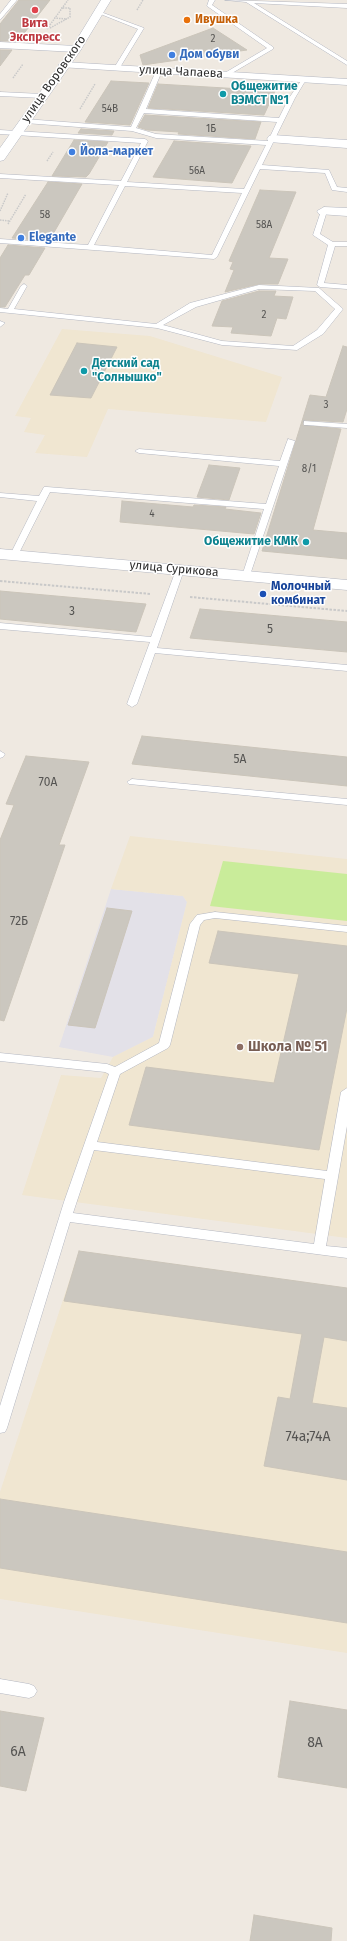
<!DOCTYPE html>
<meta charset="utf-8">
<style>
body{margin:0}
canvas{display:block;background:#efe9e1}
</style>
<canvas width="347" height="1941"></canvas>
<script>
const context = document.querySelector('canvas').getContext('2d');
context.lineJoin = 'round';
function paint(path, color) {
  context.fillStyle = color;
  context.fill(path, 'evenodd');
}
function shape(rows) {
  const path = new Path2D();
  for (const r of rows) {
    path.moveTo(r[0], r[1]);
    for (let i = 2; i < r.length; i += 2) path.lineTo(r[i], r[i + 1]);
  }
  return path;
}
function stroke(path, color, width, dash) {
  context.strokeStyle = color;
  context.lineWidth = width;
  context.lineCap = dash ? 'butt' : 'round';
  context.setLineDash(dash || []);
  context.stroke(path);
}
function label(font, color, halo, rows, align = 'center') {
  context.font = font + ' "Fira Sans",sans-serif';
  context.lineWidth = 3;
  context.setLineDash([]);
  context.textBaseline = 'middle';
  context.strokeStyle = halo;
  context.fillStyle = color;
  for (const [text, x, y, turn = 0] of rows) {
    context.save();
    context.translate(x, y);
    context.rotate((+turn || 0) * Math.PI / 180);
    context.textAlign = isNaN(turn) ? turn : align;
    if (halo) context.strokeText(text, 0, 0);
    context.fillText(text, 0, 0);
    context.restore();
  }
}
paint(shape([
 [111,889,183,896,187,902,153,1037,113,1057,59,1047]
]), '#e3e1e8');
paint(shape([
 [62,329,150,336,282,377,266,422,108,409,87,457,35,453,45,435,24,432,31,418,15,416],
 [130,836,347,859,347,1238,22,1195,61,1075,101,1078,113,1057,153,1037,187,902,183,896,111,889],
 [79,1251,347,1288,347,1653,0,1599,0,1492]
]), '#f0e6d1');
paint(shape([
 [223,861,347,874,347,921,210,906]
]), '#c9ec9a');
const building = shape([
 [19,0,50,0,18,41,0,41,0,24,19,0],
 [213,28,247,50,143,65,140,55,213,28],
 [0,50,12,50,0,66,0,50],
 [111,81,149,83,130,125,85,122,111,81],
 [158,84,275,91,264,115,148,108,158,84],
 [145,115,261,122,255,139,178,134,179,132,147,130,138,127,145,115],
 [81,129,114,131,112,135,78,133,81,129],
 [74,140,108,142,89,174,86,177,52,176,74,140],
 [174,141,251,146,232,183,153,177,174,141],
 [48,182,82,184,49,241,12,238,48,182],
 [260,190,296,192,269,258,288,259,278,284,259,284,225,292,234,270,230,269,233,262,229,261,260,190],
 [8,245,45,248,29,275,25,275,5,307,0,307,0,258,8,245],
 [259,291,276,291,274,296,293,297,286,319,277,318,271,336,231,333,233,327,212,326,222,301,259,291],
 [77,343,117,347,91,398,50,395,77,343],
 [343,346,347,347,347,409,343,422,304,420,302,425,341,429,313,530,347,533,347,559,262,551,310,395,326,397,343,346],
 [209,465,240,468,229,500,197,497,209,465],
 [122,501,193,507,194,505,226,507,225,509,261,513,254,534,120,522,122,501],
 [0,591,146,604,136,632,0,619,0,591],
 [200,609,347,622,347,652,190,638,200,609],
 [142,736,347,757,347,786,132,764,142,736],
 [26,756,89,762,59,845,65,845,4,1021,0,1020,0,840,14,805,6,804,26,756],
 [107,908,132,911,95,1028,68,1025,107,908],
 [218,931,347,946,347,1008,319,1150,129,1125,146,1067,274,1083,299,974,209,963,218,931],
 [79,1251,347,1288,347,1341,324,1337,312,1403,347,1408,347,1480,264,1466,278,1397,290,1399,302,1334,64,1301,79,1251],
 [0,1499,347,1552,347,1623,0,1568,0,1499],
 [290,1701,347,1710,347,1788,278,1777,290,1701],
 [0,1711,44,1718,26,1791,0,1786,0,1711],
 [254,1915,332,1928,331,1941,250,1941,254,1915]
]);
paint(building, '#cbc7bf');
stroke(building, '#cbc5ba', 1);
const service = shape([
 [11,0,17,0,0,20,0,14,11,0],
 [209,0,215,0,212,5,273,47,273,49,227,76,223,76,223,74,267,48,207,6,209,0],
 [225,0,347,4,347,8,254,3,347,61,347,65,246,2,225,0],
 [98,11,144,28,119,69,114,68,138,29,98,13,98,11],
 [159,69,162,71,146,109,279,118,289,98,303,78,307,78,295,98,262,165,329,170,337,187,347,188,347,192,332,190,325,173,260,169,217,257,214,259,0,243,0,239,88,245,119,185,0,178,0,174,121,181,141,143,0,134,0,130,145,139,148,141,127,182,244,189,266,145,156,138,132,131,25,123,22,121,25,119,131,127,156,71,159,69],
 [144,113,277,122,268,141,156,134,136,128,144,113],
 [125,186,242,193,212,255,94,245,125,186],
 [0,92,42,94,45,96,42,98,0,96,0,92],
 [324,209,327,211,320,234,333,242,347,242,347,246,335,246,324,283,347,285,347,289,320,287,317,285,328,245,313,235,321,211,324,209],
 [24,284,27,286,14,309,156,324,190,303,259,285,319,288,343,309,323,334,297,350,222,345,157,328,0,312,0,308,8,309,21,286,24,284],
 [259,289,315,291,335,309,317,330,293,346,222,341,163,325,196,307,259,289],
 [0,321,5,323,0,327,0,321],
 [304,421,347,424,347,428,307,425,304,425,304,421],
 [288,439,295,441,249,578,246,579,242,576,264,509,50,492,18,555,14,558,10,555,37,501,0,497,0,493,39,496,44,487,47,487,266,504,279,466,139,453,135,451,139,449,280,461,288,439],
 [180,567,184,570,157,648,347,665,347,671,155,653,137,704,132,707,127,704,150,642,0,629,0,623,151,637,176,570,180,567],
 [0,751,5,754,3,757,0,758,0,751],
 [132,779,347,799,347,805,129,784,127,782,132,779],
 [215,912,347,926,347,932,215,918,204,920,200,925,170,1045,168,1048,120,1074,97,1142,327,1171,341,1092,347,1088,347,1126,326,1246,347,1248,347,1258,70,1222,7,1428,5,1432,0,1433,0,1406,64,1202,109,1074,105,1072,0,1061,0,1053,107,1064,115,1067,159,1043,190,924,197,915,215,912],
 [94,1150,325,1179,314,1244,73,1213,94,1150],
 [0,1679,29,1684,34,1686,37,1691,34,1696,29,1698,0,1693,0,1679]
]);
const minor = shape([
 [0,42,76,46,82,49,76,52,0,48,0,42],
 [64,62,347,79,347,85,60,67,58,65,64,62],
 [273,135,347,140,347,148,269,142,267,139,269,136,273,135],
 [324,207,347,208,347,216,319,214,317,211,324,207]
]);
const tertiary = shape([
 [0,549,347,580,347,590,0,559,0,549]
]);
const secondary = shape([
 [101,0,111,0,80,51,4,160,0,161,0,148,71,49,101,0]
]);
stroke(service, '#b4b7c1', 1);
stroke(minor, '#b4b7c1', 1);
stroke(tertiary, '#b4b7c1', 1);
stroke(secondary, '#b4b7c1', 1);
stroke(shape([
 [137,10,143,0],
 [54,18,67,19],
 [50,28,70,17,70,8,61,8],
 [47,29,68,0],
 [13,78,23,64],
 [80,109,95,84],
 [47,161,53,152],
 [0,211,8,193],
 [0,220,9,221],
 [8,224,26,194]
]), '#c9c9c9', 1.5, [1.5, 1]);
stroke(shape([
 [0,581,151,594],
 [190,597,347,611]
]), '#c9c9c9', 2, [2.5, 1.5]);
paint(service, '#fff');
paint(minor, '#fff');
paint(tertiary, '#fff');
paint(secondary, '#fff');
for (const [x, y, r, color] of [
 [35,10,4,"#e0444e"],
 [187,20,4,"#e8710a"],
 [172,55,4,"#3f7fe0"],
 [223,94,4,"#0f9aa8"],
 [72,152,4,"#3f7fe0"],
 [21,238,4,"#3f7fe0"],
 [84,371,4,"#0f9aa8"],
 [306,542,4,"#0f9aa8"],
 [263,594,4,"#1a4fb4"],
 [240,1047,4,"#8d6e63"]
]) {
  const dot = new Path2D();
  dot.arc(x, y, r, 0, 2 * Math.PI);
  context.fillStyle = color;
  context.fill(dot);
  stroke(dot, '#fff', 1.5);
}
label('10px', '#555452', null, [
 ["2",213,39],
 ["54В",110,109],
 ["1Б",211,129],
 ["56А",197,171],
 ["58",45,215],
 ["58А",264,225],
 ["2",264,315],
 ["3",326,405],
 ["8/1",309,469],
 ["4",152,514]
]);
label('bold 12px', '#c56008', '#fff', [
 ["Ивушка",195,20]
], 'left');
label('bold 12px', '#be3a42', '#fff', [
 ["Вита",35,24],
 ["Экспресс",35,38]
]);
label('bold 12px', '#366cbe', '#fff', [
 ["Дом обуви",180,55],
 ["Йола-маркет",80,152],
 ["Elegante",29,238]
], 'left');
label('12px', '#2e2e2e', '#fff', [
 ["улица Чапаева",181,72,3],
 ["улица Воровского",54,79,-55],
 ["улица Сурикова",174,569,5]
]);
label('bold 12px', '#0d838f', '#fff', [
 ["Общежитие",231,87],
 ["ВЭМСТ №1",231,101],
 ["Детский сад",92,364],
 ["\"Солнышко\"",92,378],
 ["Общежитие КМК",298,542,"right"]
], 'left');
label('bold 12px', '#164399', '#fff', [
 ["Молочный",271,587],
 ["комбинат",271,601]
], 'left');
label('12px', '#555452', null, [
 ["3",72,612],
 ["5",270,630],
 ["5А",240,760],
 ["70А",48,783],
 ["72Б",19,922]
]);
label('bold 14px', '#785e54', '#fff', [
 ["Школа № 51",248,1047]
], 'left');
label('14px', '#555452', null, [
 ["74а;74А",308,1437],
 ["8А",315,1743],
 ["6А",18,1752]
]);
</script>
